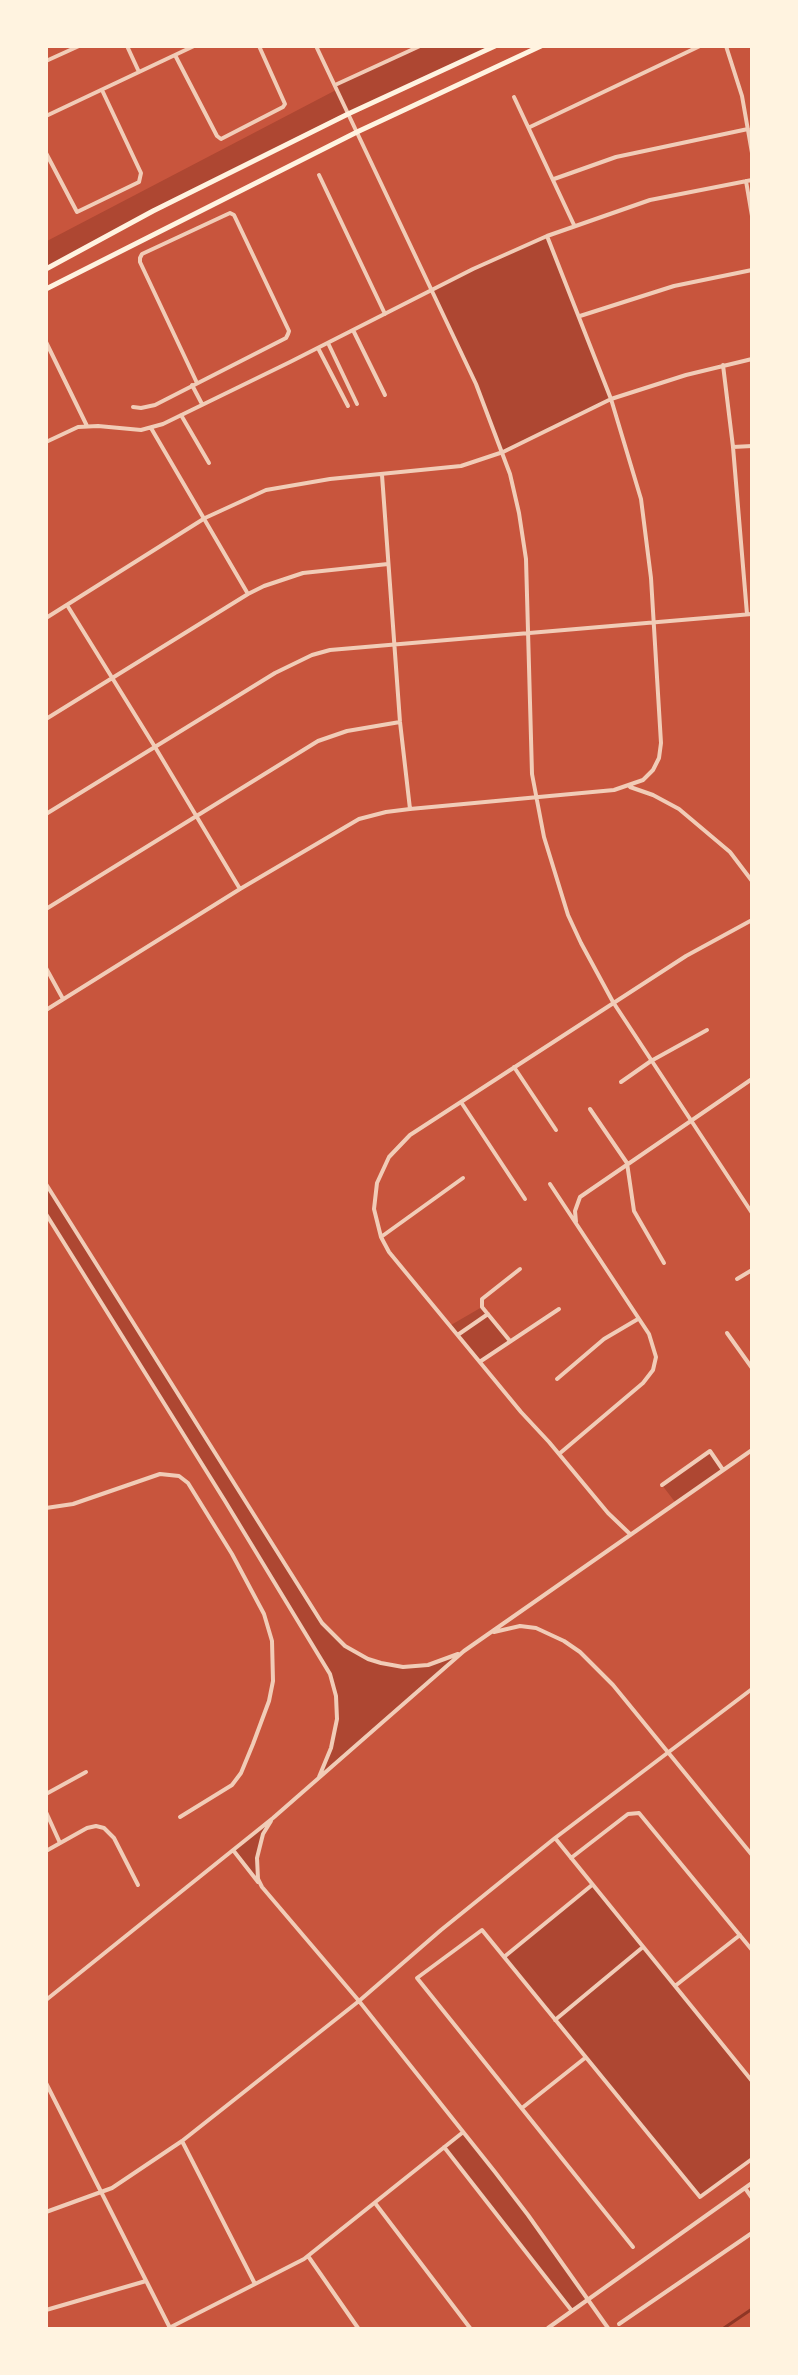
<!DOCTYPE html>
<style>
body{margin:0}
#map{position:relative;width:798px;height:2375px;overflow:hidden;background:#c8553d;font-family:Mulish,sans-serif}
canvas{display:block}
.frame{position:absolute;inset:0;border:48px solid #fff3e0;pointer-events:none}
</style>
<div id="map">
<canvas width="798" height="2375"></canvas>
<div class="frame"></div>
</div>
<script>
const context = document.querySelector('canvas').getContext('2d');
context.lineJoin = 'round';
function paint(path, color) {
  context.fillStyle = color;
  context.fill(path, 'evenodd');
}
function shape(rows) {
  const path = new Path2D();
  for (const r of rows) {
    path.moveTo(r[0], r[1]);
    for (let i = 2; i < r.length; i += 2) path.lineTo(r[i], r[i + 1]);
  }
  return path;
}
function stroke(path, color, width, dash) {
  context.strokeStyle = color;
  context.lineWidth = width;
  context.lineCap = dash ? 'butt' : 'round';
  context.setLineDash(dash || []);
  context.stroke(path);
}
paint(shape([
 [420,47,495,47,424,79,153,211,47,269,47,241,336,90,335,85],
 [547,236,611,399,503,452,488,412,432,290],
 [47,1184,322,1623,355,1653,392,1666,428,1665,464,1651,317,1780,331,1748,337,1708,330,1674,47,1214],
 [482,1307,510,1341,481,1361,451,1325],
 [710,1451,723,1470,675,1502,662,1485],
 [273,1818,263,1834,257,1869,262,1887,233,1850],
 [592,1885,751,2082,751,2159,700,2197,504,1957],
 [462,2133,495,2172,588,2300,572,2311,444,2147]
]), '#ae4732');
stroke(shape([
 [724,2328,752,2309]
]), '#8f3625', 3);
stroke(shape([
 [127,46,139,72],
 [316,46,476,384,510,474,519,513,526,559,532,774,544,837,568,915,581,943,613,1002,752,1213],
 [726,46,742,96,752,153],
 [175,55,217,136,221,139,283,107,285,104,259,46],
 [46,61,79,46],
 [335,85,420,46],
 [514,97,574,225],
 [46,116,194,46],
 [530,127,700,46],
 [46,153,77,212,139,182,141,173,102,90],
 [319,175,385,314],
 [554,179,616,157,748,129],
 [746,181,752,216],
 [580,316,674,286,752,270],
 [353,330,385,395],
 [46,342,87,426],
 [328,343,357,404],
 [318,348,348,406],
 [723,365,733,447,747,614],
 [192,385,202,404],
 [133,407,141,408,155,405,286,338,288,334,289,331,234,215,230,213,142,254,140,258,140,262,197,383],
 [181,415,209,463],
 [151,428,248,594],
 [46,442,78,427,98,426,141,430,163,424,290,362,473,269,547,236,650,200,752,180],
 [733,447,752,446],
 [382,475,400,722,410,809],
 [67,605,155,747,240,889],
 [46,618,205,518,266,490,330,479,461,466,503,452,611,399,686,375,752,359],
 [46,719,248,594,264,586,303,573,388,564],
 [630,787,653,795,679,809,730,852,752,881],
 [46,814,275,673,312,655,330,650,752,614],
 [46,909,318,741,347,731,400,722],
 [46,968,63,999],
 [46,1010,240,889,359,819,386,812,410,809,614,790,643,780,653,770,659,758,661,743,651,578,641,499,611,399,547,236],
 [514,1067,556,1130],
 [621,1082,651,1061,707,1030],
 [461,1102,525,1199],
 [590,1109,627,1163,634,1211,664,1263],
 [46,1184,322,1623,345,1646,368,1659,381,1663,403,1667,428,1665,458,1654],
 [550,1184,649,1334,656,1357,653,1370,643,1383,559,1454],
 [46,1214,225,1501,330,1674,336,1696,337,1719,331,1748,319,1777],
 [576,1222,575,1211,580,1197,752,1079],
 [381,1237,463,1178],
 [737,1279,752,1270],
 [727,1333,752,1368],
 [459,1334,488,1314],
 [510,1341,482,1307,482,1299,520,1269],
 [481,1361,559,1309],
 [557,1379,604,1339,638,1319],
 [662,1485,710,1451,723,1470],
 [46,1508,73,1504,160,1474,179,1476,188,1483,232,1554,264,1614,272,1641,273,1681,269,1701,253,1744,241,1773,232,1785,180,1817],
 [630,1534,608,1513,549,1442,521,1412,389,1252,381,1237,374,1209,377,1183,389,1157,410,1135,686,956,752,920],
 [494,1632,520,1626,536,1628,564,1641,580,1652,613,1685,752,1855],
 [46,1794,86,1772],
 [46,1812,60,1843],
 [271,1821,263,1834,257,1858,258,1879,262,1887,359,2001,495,2172,528,2215,608,2328],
 [555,1838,752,2081],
 [233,1850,258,1882],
 [46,1851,87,1828,96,1826,104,1828,114,1838,138,1885],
 [571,1858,628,1814,639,1813,752,1950],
 [504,1957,592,1885],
 [675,1986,740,1935],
 [46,2000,273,1818,464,1651,752,1450],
 [555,2020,643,1947],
 [46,2083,170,2328],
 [522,2108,585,2058],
 [182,2141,255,2284],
 [444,2147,572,2311],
 [745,2188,752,2198],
 [375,2203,470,2328],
 [46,2212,112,2188,182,2141,359,2001,441,1930,555,1838,752,1689],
 [633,2247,417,1978,482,1930,700,2197,752,2159],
 [308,2256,358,2328],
 [46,2310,146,2281],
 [619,2324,752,2233],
 [169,2328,304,2259,462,2133],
 [548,2328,752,2183]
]), '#f1ccb7', 4);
stroke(shape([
 [46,269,153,211,348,114,495,46],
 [46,289,357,132,541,46]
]), '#fff3e0', 5);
</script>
